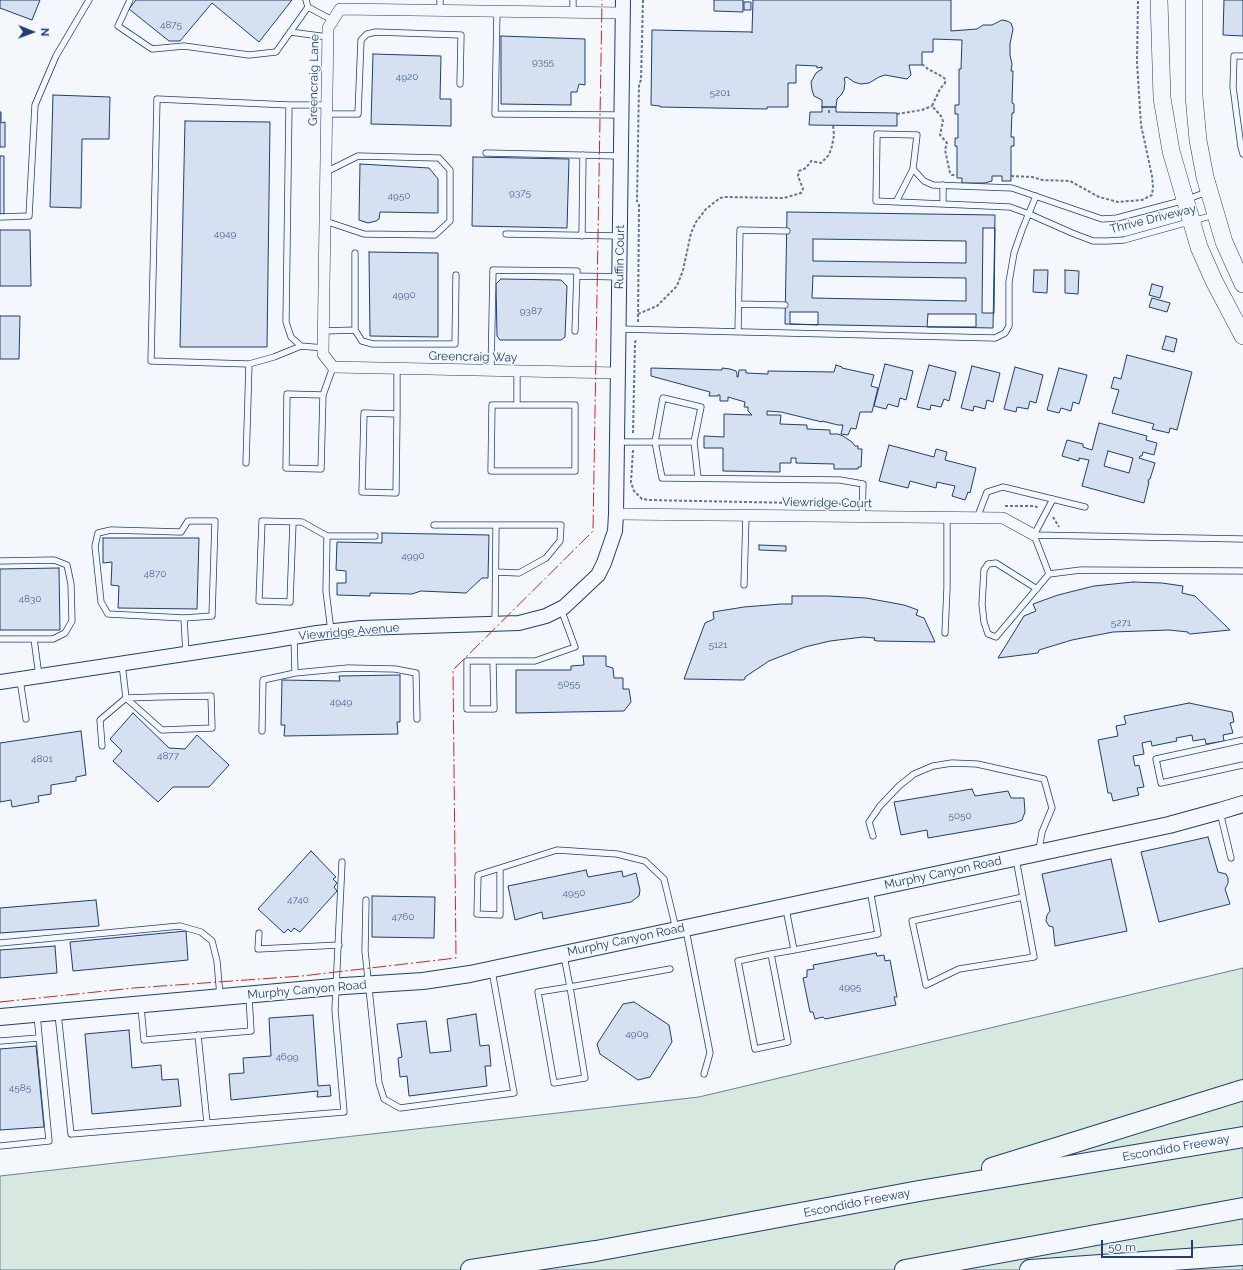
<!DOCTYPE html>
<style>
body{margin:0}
#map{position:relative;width:1243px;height:1270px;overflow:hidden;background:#f4f7fb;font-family:Raleway,sans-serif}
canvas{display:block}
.north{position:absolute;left:12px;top:12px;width:40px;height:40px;-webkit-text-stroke:3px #f4f7fb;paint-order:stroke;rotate:91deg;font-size:11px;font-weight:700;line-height:16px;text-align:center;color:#1d3f73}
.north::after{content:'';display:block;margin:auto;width:14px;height:18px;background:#1d3f73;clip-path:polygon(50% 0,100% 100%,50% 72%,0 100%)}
.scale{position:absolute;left:1101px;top:1240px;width:92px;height:18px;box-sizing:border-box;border:2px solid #1d3f73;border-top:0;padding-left:5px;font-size:12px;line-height:14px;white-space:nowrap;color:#1d3f73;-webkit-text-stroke:3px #f4f7fb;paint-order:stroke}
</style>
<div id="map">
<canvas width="1243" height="1270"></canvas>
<div class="north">N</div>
<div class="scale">50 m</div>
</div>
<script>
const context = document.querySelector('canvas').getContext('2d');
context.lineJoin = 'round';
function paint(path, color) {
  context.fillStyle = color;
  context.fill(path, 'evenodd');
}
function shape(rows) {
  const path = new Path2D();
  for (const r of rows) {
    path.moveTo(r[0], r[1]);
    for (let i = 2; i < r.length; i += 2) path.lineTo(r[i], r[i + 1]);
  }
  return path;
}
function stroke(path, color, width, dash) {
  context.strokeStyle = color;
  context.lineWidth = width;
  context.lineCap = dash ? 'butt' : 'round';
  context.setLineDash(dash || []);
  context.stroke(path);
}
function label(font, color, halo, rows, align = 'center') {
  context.font = font + ' Raleway,sans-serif';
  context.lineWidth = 3;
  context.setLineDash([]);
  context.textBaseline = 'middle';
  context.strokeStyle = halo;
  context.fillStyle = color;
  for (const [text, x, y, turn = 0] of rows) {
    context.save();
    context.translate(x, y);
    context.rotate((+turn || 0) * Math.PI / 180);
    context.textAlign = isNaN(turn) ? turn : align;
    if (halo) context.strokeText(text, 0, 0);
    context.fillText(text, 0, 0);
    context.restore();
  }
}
const green = shape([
 [1243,968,1243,1270,0,1270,0,1176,699,1097,1243,968]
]);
paint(green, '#d7e8df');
stroke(green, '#687fa3', 1);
const building = shape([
 [0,0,40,0,32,20,0,8,0,0],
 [136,0,292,0,259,42,212,3,180,41,169,41,129,9,136,0],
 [714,0,743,0,743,12,714,11,714,0],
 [753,0,951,0,951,31,977,29,983,25,992,25,1002,20,1007,21,1011,23,1013,29,1010,44,1010,55,1012,64,1011,71,1013,71,1012,103,1014,104,1014,113,1012,113,1011,137,1014,137,1014,146,1011,146,1011,181,1002,181,1002,176,992,176,992,181,985,183,962,183,962,178,957,178,957,146,955,146,955,138,958,138,958,114,955,114,955,105,959,105,959,69,961,69,962,40,933,39,933,52,922,52,922,65,909,65,911,75,907,79,885,75,879,77,869,83,861,84,854,82,847,77,844,78,845,82,844,90,841,95,837,99,836,107,822,107,822,100,814,96,812,90,811,82,816,73,822,69,822,67,817,68,817,66,796,65,796,83,788,83,788,107,767,107,767,109,660,107,660,106,651,105,652,30,752,32,752,33,753,0],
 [1224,0,1243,0,1243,36,1223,35,1224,0],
 [744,2,751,2,751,10,744,10,744,2],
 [501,36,585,39,585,85,579,84,577,92,571,92,571,105,501,104,501,36],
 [373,54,441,56,440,99,451,99,451,126,371,124,373,54],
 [53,95,110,97,109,139,82,139,81,208,50,207,53,95],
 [822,107,836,107,836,112,897,113,897,126,809,125,810,112,822,112,822,107],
 [0,112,1,112,1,123,5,122,5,147,0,147,0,112],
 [185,121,270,122,267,347,180,347,185,121],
 [0,156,4,156,4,214,0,214,0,156],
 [473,157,569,159,567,228,472,226,473,157],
 [360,164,429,168,438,179,438,213,380,212,379,219,376,221,368,223,359,220,360,164],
 [787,212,995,215,993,328,785,324,787,212],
 [983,228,995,228,994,313,982,313,983,228],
 [0,230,30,230,31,286,0,286,0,230],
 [813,239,966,241,966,263,813,261,813,239],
 [369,252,438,253,438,337,370,336,369,252],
 [1034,270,1048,270,1047,293,1033,292,1034,270],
 [1065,270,1079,271,1078,294,1065,293,1065,270],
 [813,276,966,278,966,301,812,298,813,276],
 [501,279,561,280,567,286,565,337,561,340,500,340,497,336,496,284,501,279],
 [1152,284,1163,287,1160,298,1149,295,1152,284],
 [1152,298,1170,303,1167,312,1149,307,1152,298],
 [790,312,818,312,818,325,790,324,790,312],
 [928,314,976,314,976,327,927,327,928,314],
 [0,316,20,316,19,359,0,359,0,316],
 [1166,336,1177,339,1174,352,1162,349,1166,336],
 [1127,355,1192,372,1177,430,1170,428,1169,433,1152,429,1154,424,1112,413,1119,390,1111,388,1114,377,1121,379,1127,355],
 [885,364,913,371,906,400,900,398,898,407,888,404,886,409,874,406,885,364],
 [836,365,842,367,842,368,874,375,871,386,878,388,872,412,860,412,856,429,851,428,848,435,841,434,843,425,838,425,822,421,822,422,781,412,767,411,767,415,781,415,780,424,807,425,807,429,830,430,830,434,838,434,843,436,852,442,855,446,858,446,858,449,862,449,861,467,858,467,858,469,834,469,834,464,796,463,796,458,791,458,791,463,780,463,780,472,723,471,723,448,704,448,704,436,724,437,724,414,752,415,748,411,748,407,744,407,745,402,728,397,728,401,720,401,720,395,718,395,718,396,709,396,710,392,651,376,651,368,722,370,722,368,730,369,736,371,737,374,737,377,738,377,739,370,746,370,746,373,768,374,768,371,834,372,836,365],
 [929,365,956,372,949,401,944,399,941,407,931,405,930,410,917,407,929,365],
 [972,366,1000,373,993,402,987,400,985,409,974,406,973,411,961,408,972,366],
 [1015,367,1043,375,1036,403,1030,401,1028,409,1017,407,1016,412,1004,409,1015,367],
 [1059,368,1087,375,1079,404,1073,402,1071,411,1061,408,1059,413,1047,410,1059,368],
 [1099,423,1147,436,1146,440,1157,443,1154,455,1143,452,1142,456,1140,456,1139,458,1155,463,1150,479,1149,479,1148,482,1149,482,1144,503,1082,486,1089,460,1079,458,1079,461,1062,456,1067,440,1083,444,1083,447,1092,450,1099,423],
 [1108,451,1133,458,1129,473,1104,466,1108,451],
 [889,445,934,457,936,449,947,452,945,460,976,468,970,493,968,492,965,500,952,496,955,486,937,482,936,488,910,481,908,488,879,481,889,445],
 [382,533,489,535,488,578,482,578,466,593,421,591,412,594,370,593,370,596,337,595,337,583,346,583,346,571,336,570,337,542,382,543,382,533],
 [103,538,199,538,197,609,118,608,119,586,111,585,112,562,103,563,103,538],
 [759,545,786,546,786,551,759,550,759,545],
 [59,568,60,630,0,630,0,569,59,568],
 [1133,582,1162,583,1183,586,1182,593,1195,596,1230,630,1190,634,1188,633,1188,632,1169,630,1113,632,1072,640,1039,650,1038,653,998,658,1024,616,1036,611,1033,604,1058,595,1094,586,1133,582],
 [792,596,828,596,866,598,904,605,918,610,916,615,924,618,935,642,877,641,874,640,875,638,863,637,830,641,805,647,769,661,745,677,745,679,743,680,684,679,705,623,714,619,713,612,744,607,781,604,792,604,792,596],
 [583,656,606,656,606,666,613,668,614,678,623,678,623,689,629,689,631,702,624,711,516,713,516,670,571,670,571,666,584,665,583,656],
 [400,675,400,722,397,722,398,734,284,736,285,725,281,725,282,680,340,681,339,676,400,675],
 [1189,703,1232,712,1234,722,1230,723,1233,733,1223,735,1224,741,1206,744,1205,739,1193,741,1192,735,1176,738,1177,741,1152,746,1151,741,1142,743,1144,754,1133,756,1135,766,1139,765,1144,787,1137,788,1139,795,1113,801,1111,793,1108,793,1098,740,1118,736,1116,726,1126,724,1124,716,1189,703],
 [133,713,169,748,185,749,197,735,229,765,209,787,173,787,158,802,113,761,122,751,110,739,133,713],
 [81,731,86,775,76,777,76,781,51,785,51,794,38,796,39,802,12,807,11,800,0,802,0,743,81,731],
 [972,789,975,796,1008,791,1011,798,1024,798,1025,812,1022,820,1015,823,928,838,927,830,901,835,894,802,972,789],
 [1208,837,1218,872,1226,874,1228,878,1228,883,1225,889,1230,904,1159,922,1141,852,1208,837],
 [311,851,336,877,333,879,337,883,334,887,337,891,300,932,294,928,291,932,288,929,284,933,258,909,311,851],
 [1111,859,1127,931,1055,946,1053,927,1049,926,1046,921,1047,915,1050,911,1042,874,1111,859],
 [586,870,588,877,622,871,623,877,636,873,640,890,639,896,631,902,543,919,542,912,515,920,508,886,586,870],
 [372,896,435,897,434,938,372,937,372,896],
 [96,900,99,926,0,933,0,908,96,900],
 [186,931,188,960,73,971,70,942,186,931],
 [55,946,57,973,0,978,0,950,55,946],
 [876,953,877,956,884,955,885,961,890,960,897,997,894,997,896,1005,825,1019,823,1017,815,1019,813,1012,810,1012,803,978,807,977,807,970,814,969,813,965,876,953],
 [634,1002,669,1025,672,1042,650,1077,638,1080,600,1054,597,1044,623,1004,634,1002],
 [476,1014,480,1046,489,1045,491,1066,485,1066,487,1086,409,1096,407,1076,400,1077,398,1058,402,1057,397,1024,426,1021,430,1053,451,1051,447,1019,476,1014],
 [313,1015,318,1086,330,1085,331,1096,317,1097,318,1091,231,1100,229,1074,244,1073,243,1058,271,1056,269,1018,313,1015],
 [129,1030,132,1068,161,1065,162,1080,178,1079,181,1106,92,1114,85,1034,129,1030],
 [36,1046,44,1127,0,1130,0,1049,36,1046]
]);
paint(building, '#d5e0f0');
stroke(building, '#1d3f73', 1);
const service = shape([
 [130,0,118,26,152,49,184,46,249,55,276,52,308,7],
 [306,0,308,7,332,20],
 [440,0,440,11],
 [497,11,495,114,620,115],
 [573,12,573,0],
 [290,32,328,37],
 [1243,56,1234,56,1233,87,1241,147,1243,154],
 [289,105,157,99,151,361,249,364,274,357,301,346],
 [327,114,358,114,361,40,367,34,376,32,461,35,460,84],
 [486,153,621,156],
 [1207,192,1185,200,1117,218,1102,219,1012,188,933,185,924,181,913,169,917,135,877,134,876,201,1010,207,1029,214,1072,233,1093,241,1108,241,1124,240,1214,215],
 [896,202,913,169],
 [943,204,943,185],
 [0,217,29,216,35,105,56,56,89,0],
 [325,221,364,234,435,235,450,221,450,170,439,158,358,156,326,172],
 [506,234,620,236],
 [582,236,583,155],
 [577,276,619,277],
 [739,304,785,305],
 [619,329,995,338,1005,333,1009,326,1009,282,1014,253,1022,230,1036,196],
 [355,330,362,341,373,344,455,344,456,275],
 [324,331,355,330,355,253],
 [738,332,740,230,787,231],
 [324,348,301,346,291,337,286,322,289,105,327,105],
 [491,371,493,270,577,271,575,331],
 [323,395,287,394,286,468,321,469,323,395,333,367],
 [492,405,575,405,575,471,491,471,492,405],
 [517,405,517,371],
 [397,414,364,413,362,492,396,493,397,414,397,369],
 [617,442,694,442],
 [246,463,249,364],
 [698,478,694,442,701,407,663,398,655,442,662,478,840,480,863,484,862,517],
 [977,518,987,492,1003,487,1085,507],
 [293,522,290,602,259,601,262,521,302,522,327,536],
 [434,525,561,525,560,541,546,558,519,573,496,572],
 [1034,535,1243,539],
 [0,561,54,560,67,565,71,584,72,621,65,633,53,639,0,639],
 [1049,574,1034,535,1053,499],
 [744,585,746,515],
 [1037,589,996,563,988,564,984,570,982,604,984,622,988,634,996,637,1049,574,1081,570,1243,571],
 [184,618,212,616,215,521,188,521,181,532,111,530,98,533,95,546,101,602,108,614,184,618,186,654],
 [495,624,496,526],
 [331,631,326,591,327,536,375,536],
 [945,633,947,588,947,518],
 [294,638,295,673],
 [34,639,39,676],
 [493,661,494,709,467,709,467,661,535,661,575,647,561,609],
 [20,680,26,719],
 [262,731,263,680,295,673,348,668,395,669,416,673,417,719],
 [1243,740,1156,759,1161,783,1243,765],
 [102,746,100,720,126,698,156,697,211,696,212,728,162,730,126,698,122,664],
 [1220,812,1231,858],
 [873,836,869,822,880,806,899,786,914,774,933,766,952,763,977,764,1044,779,1052,808,1042,832,1039,850],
 [1016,859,1034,957,959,969,926,985,912,921,1023,897],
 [500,868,500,915,477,914,478,875,500,868,557,850,617,854,645,861,664,879,676,929],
 [366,900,365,951,379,1083,384,1099,400,1108,514,1093,492,971],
 [786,909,794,950,878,934,870,890],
 [686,930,710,1053,704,1074],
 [259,933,258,949,339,945],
 [0,943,180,926,201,932,212,941,217,961,220,996],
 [771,954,788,1042,755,1049,738,961,771,954,794,950],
 [564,956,570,987,585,1078,554,1083,538,992,570,987,670,969],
 [141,1007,144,1040,251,1031,249,997],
 [58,1014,71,1134,344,1112,335,1010,342,862],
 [198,1035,207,1123],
 [0,1041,39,1038],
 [0,1146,49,1141,37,1015]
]);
const minor = shape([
 [618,373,333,367,323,354,325,221,328,28,340,9,623,13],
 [616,514,1003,518,1034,535]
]);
const tertiary = shape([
 [0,682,270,641,317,633,361,628,519,623,546,616,564,607,598,575,604,563,615,531,616,514,623,0]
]);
const secondary = shape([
 [0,1017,344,986,423,981,470,974,1169,825,1220,811,1243,804]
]);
const primary = shape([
 [1159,0,1162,98,1171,151,1199,247,1214,281,1243,336],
 [1194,0,1194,96,1198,140,1205,177,1224,242,1243,284]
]);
const motorway = shape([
 [992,1168,1243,1090],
 [471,1270,596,1251,919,1191,1243,1137],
 [905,1270,1243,1208],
 [1030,1270,1243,1255]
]);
stroke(service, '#1d3f73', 7);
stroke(minor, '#1d3f73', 12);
stroke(tertiary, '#1d3f73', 16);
stroke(secondary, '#1d3f73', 18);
stroke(primary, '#1d3f73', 18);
stroke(motorway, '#1d3f73', 22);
stroke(shape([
 [922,64,928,69,943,77,945,79,945,83,940,89,932,106,941,116,943,121,940,135,947,143,945,150,950,173,952,175,957,175],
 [829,113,829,107],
 [897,114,922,110,932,106],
 [1011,176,1032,177,1042,180,1070,181,1099,197,1118,202,1142,200,1152,195,1153,187,1152,176,1141,125,1139,94,1137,62,1138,0],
 [638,314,657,306,677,286,683,270,691,233,696,222,706,209,720,198,725,197,784,198,801,193,803,189,798,176,799,171,806,168,811,161,821,163,829,155,832,146,834,135,833,125],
 [638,322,639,205,637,201,639,84,641,80,643,0],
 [633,433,635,342,637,339],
 [633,450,631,482,634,491,642,499,648,500,846,504],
 [1005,506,1035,506,1038,508],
 [1053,517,1059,527]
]), '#5e769c', 2, [3, 2]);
stroke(service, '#f4f7fb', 5.5);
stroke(minor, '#f4f7fb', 11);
stroke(tertiary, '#f4f7fb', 14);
stroke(secondary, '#f4f7fb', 16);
stroke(primary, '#f4f7fb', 17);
stroke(motorway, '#f4f7fb', 20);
stroke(shape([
 [0,1002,134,988,302,976,456,958,453,670,593,531,602,0]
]), '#c62828', 1, [14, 3, 2, 3]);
label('10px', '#4b6792', null, [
 ["4875",171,25],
 ["9355",543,62],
 ["4920",407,77],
 ["5201",720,93],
 ["9375",520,193],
 ["4950",399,196],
 ["4949",225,234],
 ["4990",404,295],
 ["9387",531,311],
 ["4990",413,556],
 ["4870",155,574],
 ["4830",30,599],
 ["5271",1121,623],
 ["5121",718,645],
 ["5055",569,684],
 ["4949",341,702],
 ["4877",168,756],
 ["4801",42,759],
 ["5050",960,816],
 ["4950",574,893],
 ["4740",298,900],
 ["4760",403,917],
 ["4995",850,987],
 ["4909",637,1034],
 ["4699",287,1057],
 ["4585",20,1088]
]);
label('12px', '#1d3f73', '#f4f7fb', [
 ["Greencraig Lane",314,80,-89],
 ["Thrive Driveway",1153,219,-14],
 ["Ruffin Court",620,257,-89],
 ["Greencraig Way",473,357,1],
 ["Viewridge Court",827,503,1],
 ["Viewridge Avenue",349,632,-5],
 ["Murphy Canyon Road",943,873,-12],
 ["Murphy Canyon Road",626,940,-12],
 ["Murphy Canyon Road",307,990,-5],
 ["Escondido Freeway",1176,1148,-10],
 ["Escondido Freeway",857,1203,-11]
]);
</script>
